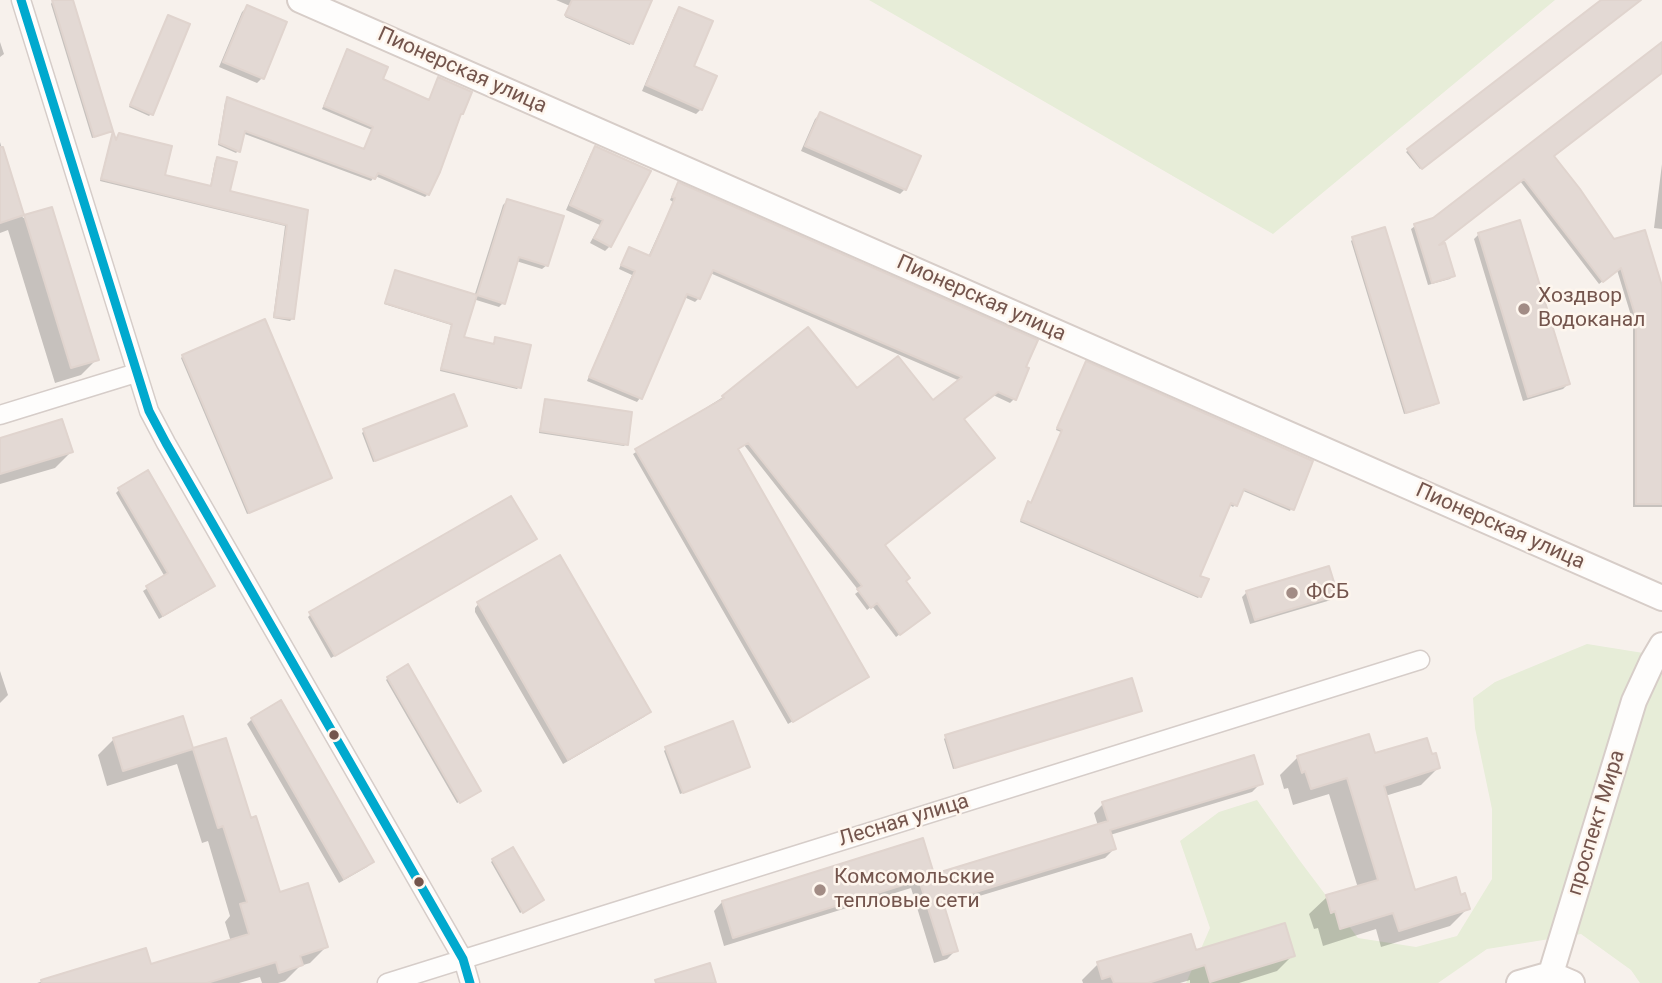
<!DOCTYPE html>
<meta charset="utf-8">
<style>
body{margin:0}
canvas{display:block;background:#f7f1ec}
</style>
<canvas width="1662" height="983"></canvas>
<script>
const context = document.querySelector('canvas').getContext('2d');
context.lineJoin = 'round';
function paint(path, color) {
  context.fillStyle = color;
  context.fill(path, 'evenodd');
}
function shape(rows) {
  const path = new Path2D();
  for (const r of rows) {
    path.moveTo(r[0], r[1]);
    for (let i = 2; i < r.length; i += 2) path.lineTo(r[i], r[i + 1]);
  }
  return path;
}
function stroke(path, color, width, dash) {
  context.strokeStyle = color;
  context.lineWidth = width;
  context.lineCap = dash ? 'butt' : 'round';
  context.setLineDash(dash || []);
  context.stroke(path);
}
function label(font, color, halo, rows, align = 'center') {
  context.font = font + ' Roboto,sans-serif';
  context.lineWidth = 5;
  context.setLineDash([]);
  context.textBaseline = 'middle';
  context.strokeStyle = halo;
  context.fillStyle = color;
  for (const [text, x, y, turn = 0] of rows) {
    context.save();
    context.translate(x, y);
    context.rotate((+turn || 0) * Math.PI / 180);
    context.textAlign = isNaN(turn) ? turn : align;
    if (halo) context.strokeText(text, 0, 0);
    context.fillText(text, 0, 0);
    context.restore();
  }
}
paint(shape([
 [869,0,1555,0,1273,234],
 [1587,644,1662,656,1662,983,1640,983,1631,970,1581,934,1487,949,1438,983,1186,983,1210,928,1180,841,1219,812,1257,800,1300,861,1358,938,1416,947,1457,936,1492,879,1492,809,1475,728,1473,698,1495,682]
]), '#e7edd8');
paint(shape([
 [53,0,72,0,72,2,111,132,92,138,51,4],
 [556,0,650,0,630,45,565,17,570,6],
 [1604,0,1631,0,1634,4,1420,169,1406,152],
 [247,7,262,78,257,83,219,67,242,12],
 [680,9,701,109,696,114,642,91,675,14],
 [168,17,151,114,149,116,129,107],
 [0,42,4,54,0,57],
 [1662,44,1662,72,1552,157,1613,241,1662,292,1662,507,1633,507,1633,322,1617,270,1599,284,1520,181,1433,248,1453,275,1450,279,1428,285,1411,229,1415,226,1434,220],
 [345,54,381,80,428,102,436,82,459,116,428,194,425,197,375,176,371,181,242,133,238,151,236,153,218,145,225,102,228,99,363,151,372,130,322,109],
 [820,114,905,189,900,194,801,151,815,119],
 [112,134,115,143,119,135,163,176,210,187,215,161,217,159,228,192,306,211,292,319,290,321,273,318,285,226,100,181],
 [0,142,23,218,51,209,97,359,81,375,55,383,8,230,0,233],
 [596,148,610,246,605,251,590,243,600,225,566,210,591,153],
 [1662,164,1662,229,1654,228],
 [679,184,1014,399,1010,403,993,395,962,419,884,545,924,616,896,637,872,606,867,610,855,594,859,591,744,445,737,450,867,677,863,680,788,724,633,454,723,397,933,402,960,381,710,273,699,298,695,302,684,297,640,398,637,402,587,381,632,275,619,269,626,253,630,249,648,257,673,202,670,200,675,188],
 [507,201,547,265,542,269,516,261,503,303,499,307,473,299,462,338,493,345,496,339,519,387,517,389,440,371,451,325,384,304,395,272,474,297,503,205],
 [1479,234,1568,384,1563,389,1523,401,1474,239],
 [1353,239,1437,403,1435,405,1404,414,1351,241],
 [183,356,327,480,247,514,181,358],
 [1085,365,1311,462,1290,511,1241,490,1235,505,1233,507,1228,504,1198,576,1200,596,1198,598,1020,522,1027,506,1030,504,1061,432,1056,430],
 [546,401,626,444,624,446,539,433,544,403],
 [463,427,373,462,362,433,364,431],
 [0,440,71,452,55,468,0,484],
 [120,489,213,586,209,590,159,619,143,591,165,577,116,493],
 [535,539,331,658,308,617,311,614],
 [1247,592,1336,595,1331,600,1250,624,1242,597],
 [480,602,649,712,644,717,563,764,475,612,475,608],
 [0,671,8,695,0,703],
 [388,678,477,792,457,803,386,680],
 [1140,710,1138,712,953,769,944,739,946,737],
 [182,719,192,750,225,740,249,820,278,894,326,947,310,963,300,966,285,981,278,983,262,983,260,977,239,983,37,983,144,950,150,966,231,942,225,922,230,916,208,841,202,843,177,764,107,786,98,755,114,739],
 [252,719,372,862,367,867,339,883,247,724],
 [666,749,748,767,680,794,664,751],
 [1374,756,1431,756,1438,768,1421,785,1385,796,1414,892,1460,897,1468,908,1450,926,1381,947,1376,929,1323,946,1318,928,1314,929,1309,914,1327,897,1358,888,1329,794,1293,805,1288,788,1284,789,1280,775,1298,757],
 [1261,783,1252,792,1110,835,1114,849,1105,858,943,907,956,950,947,959,934,963,911,888,724,946,714,911,722,902,933,876,1098,826,1094,813,1103,804],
 [493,860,540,902,520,913,491,862],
 [1194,952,1293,955,1277,971,1239,983,1190,983,1190,980,1180,983,1083,983,1082,980,1098,964]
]), '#0003');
const building = shape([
 [52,0,73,0,113,131,94,137,52,0],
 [572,0,652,0,633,44,565,15,572,0],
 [1601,0,1641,0,1422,169,1407,149,1601,0],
 [247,5,287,22,264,79,223,62,247,5],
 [679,7,713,21,694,66,717,76,702,110,646,85,679,7],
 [168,15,190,24,153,115,130,105,168,15],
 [1662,42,1662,73,1554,156,1580,189,1614,239,1645,230,1662,286,1662,504,1636,504,1636,318,1621,268,1603,282,1524,179,1439,245,1445,243,1455,276,1432,283,1414,224,1433,218,1662,42],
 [347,49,388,67,383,79,429,100,438,77,472,92,463,114,461,114,440,172,429,195,378,173,375,179,245,131,240,152,219,143,227,97,364,149,373,127,324,106,347,49],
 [820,112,921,156,906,190,805,146,820,112],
 [113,131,116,140,119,133,172,146,165,175,211,186,217,157,237,162,230,191,308,210,294,319,274,317,287,225,101,179,113,131],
 [595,146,651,171,611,247,594,238,603,220,570,205,595,146],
 [0,147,3,147,24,215,0,223,0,147],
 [678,182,1038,340,1026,367,1029,368,1016,400,998,392,964,419,995,458,885,545,910,578,906,581,930,613,900,635,877,603,871,608,857,589,862,586,748,443,738,449,869,677,793,722,635,449,724,398,722,396,808,327,857,388,898,356,933,400,962,377,713,270,700,299,687,294,642,399,589,377,635,271,621,265,629,247,650,256,675,198,672,197,678,182],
 [507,199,564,216,548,266,519,257,505,304,477,295,507,199],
 [52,207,99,360,71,368,24,215,52,207],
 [1520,220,1570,384,1528,397,1478,233,1520,220],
 [1385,227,1439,403,1406,413,1352,237,1385,227],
 [395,270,477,295,464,337,494,344,495,337,531,345,521,388,441,369,452,324,385,303,395,270],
 [265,319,332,478,249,513,182,355,265,319],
 [1086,361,1313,461,1294,510,1244,489,1237,506,1231,503,1200,576,1209,579,1201,597,1021,520,1028,501,1031,503,1062,430,1057,428,1086,361],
 [454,394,467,426,375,461,363,429,454,394],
 [545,399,632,412,628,445,540,431,545,399],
 [62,419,73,452,0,474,0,438,62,419],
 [148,470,215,586,163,616,146,586,168,573,118,488,148,470],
 [511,496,537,539,335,656,309,612,511,496],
 [560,555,651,712,568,760,477,602,560,555],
 [1329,566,1338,595,1255,620,1246,591,1329,566],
 [408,664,481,791,460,803,387,677,408,664],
 [1132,678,1142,711,955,768,945,735,1132,678],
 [281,700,374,862,344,879,251,718,281,700],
 [183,716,193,748,226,738,251,818,256,816,280,892,308,883,328,947,300,956,303,965,279,973,276,962,207,983,42,983,41,980,146,948,151,964,249,934,240,904,247,902,223,826,218,828,193,749,123,771,113,738,183,716],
 [733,721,750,767,683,793,665,747,733,721],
 [1369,734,1375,753,1427,738,1432,754,1436,753,1440,768,1384,786,1415,890,1456,877,1461,895,1465,893,1470,909,1399,931,1393,913,1340,929,1335,911,1331,913,1326,895,1378,880,1347,778,1311,789,1305,771,1302,773,1297,756,1369,734],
 [1254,755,1263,784,1110,830,1116,849,943,902,958,951,943,955,919,880,733,938,722,901,923,838,934,874,1108,821,1102,802,1254,755],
 [513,847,544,900,523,913,492,859,513,847],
 [1285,923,1295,956,1210,982,1205,965,1148,983,1114,983,1111,976,1102,979,1097,962,1191,934,1196,950,1285,923],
 [710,963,716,983,656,983,655,980,710,963]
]);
paint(building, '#e3d9d4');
stroke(building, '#e0d4ce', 2);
const street = shape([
 [21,0,149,411,166,443,463,959,470,983],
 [0,415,136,373],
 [387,983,1420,660]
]);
const secondary = shape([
 [300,0,1662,598],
 [1551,974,1572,983],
 [1519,983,1551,974],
 [1548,983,1634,701,1652,662,1662,645]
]);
stroke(street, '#d6cdc9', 21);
stroke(secondary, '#d7cdc8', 28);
stroke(street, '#fefdfc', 18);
stroke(secondary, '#fefdfc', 24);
stroke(shape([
 [21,0,149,411,166,443,463,959,470,983]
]), '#00a9ce', 9);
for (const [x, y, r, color] of [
 [1524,309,7,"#a28c85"],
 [1292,593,7,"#a28c85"],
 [334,735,6,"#74554d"],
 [419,882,6,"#74554d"],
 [820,890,7,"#a28c85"]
]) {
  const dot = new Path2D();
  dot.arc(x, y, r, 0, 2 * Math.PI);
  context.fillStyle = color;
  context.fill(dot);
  stroke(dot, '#fef6ee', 2.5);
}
label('21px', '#74554d', '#fef6ee', [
 ["Пионерская улица",462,71,24],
 ["Пионерская улица",981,299,24],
 ["Пионерская улица",1500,527,24],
 ["Лесная улица",904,821,-17],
 ["проспект Мира",1597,823,-73]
]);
label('21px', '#74554d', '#fef6ee', [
 ["Хоздвор",1538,297],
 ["Водоканал",1538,321],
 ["ФСБ",1306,593],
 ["Комсомольские",834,878],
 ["тепловые сети",834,902]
], 'left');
</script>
